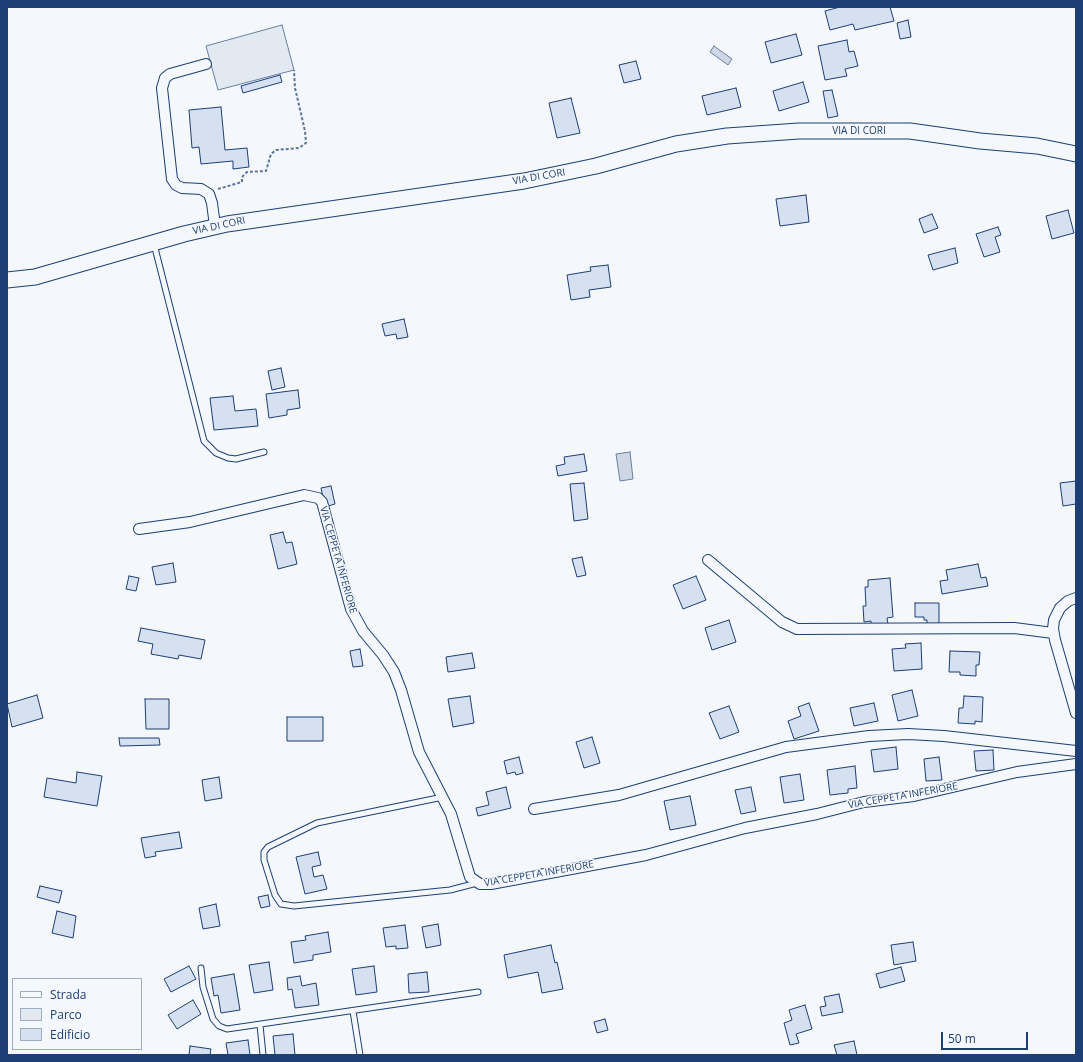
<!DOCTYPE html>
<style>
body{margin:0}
#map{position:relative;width:1083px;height:1062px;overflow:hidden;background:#f4f7fb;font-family:"Open Sans",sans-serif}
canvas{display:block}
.frame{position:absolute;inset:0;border:8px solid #1d3f73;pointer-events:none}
.legend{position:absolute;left:12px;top:978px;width:130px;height:72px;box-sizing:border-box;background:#f4f7fb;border:1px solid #9eadc5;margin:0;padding:5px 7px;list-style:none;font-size:12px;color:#1d3f73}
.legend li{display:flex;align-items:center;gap:8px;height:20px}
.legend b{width:20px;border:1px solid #9eadc5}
.scale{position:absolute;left:941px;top:1032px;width:87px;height:18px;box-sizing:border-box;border:2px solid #1d3f73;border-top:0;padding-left:5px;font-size:12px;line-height:14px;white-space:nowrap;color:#1d3f73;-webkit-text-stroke:3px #f4f7fb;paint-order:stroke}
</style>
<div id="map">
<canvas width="1083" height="1062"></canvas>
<div class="frame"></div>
<ul class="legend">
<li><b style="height:5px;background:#f4f7fb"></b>Strada</li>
<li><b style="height:11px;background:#e3e9f0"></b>Parco</li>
<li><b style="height:11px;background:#d5e0f0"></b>Edificio</li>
</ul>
<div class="scale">50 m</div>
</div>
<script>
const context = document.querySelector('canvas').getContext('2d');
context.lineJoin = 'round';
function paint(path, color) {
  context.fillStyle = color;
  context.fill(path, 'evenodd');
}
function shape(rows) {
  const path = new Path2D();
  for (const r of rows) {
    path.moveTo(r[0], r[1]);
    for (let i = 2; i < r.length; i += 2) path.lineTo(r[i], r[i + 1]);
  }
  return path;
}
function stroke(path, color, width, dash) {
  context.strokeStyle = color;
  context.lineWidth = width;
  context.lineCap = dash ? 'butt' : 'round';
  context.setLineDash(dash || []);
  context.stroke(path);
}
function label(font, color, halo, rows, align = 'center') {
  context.font = font + ' "Open Sans",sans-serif';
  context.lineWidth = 3;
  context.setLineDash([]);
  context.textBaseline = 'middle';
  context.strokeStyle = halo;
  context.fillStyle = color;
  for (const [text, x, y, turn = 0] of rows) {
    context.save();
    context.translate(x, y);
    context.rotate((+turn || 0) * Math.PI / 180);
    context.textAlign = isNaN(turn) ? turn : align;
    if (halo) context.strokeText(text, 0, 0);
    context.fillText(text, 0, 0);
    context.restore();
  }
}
const green = shape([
 [282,25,294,70,218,90,206,46,282,25]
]);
paint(green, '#e3e9f0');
stroke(green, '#687fa3', 1);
const water = shape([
 [714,46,732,59,728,65,710,52,714,46],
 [630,452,633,479,620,481,616,454,630,452]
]);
paint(water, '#cfd7e4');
stroke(water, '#687fa3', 1);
const building = shape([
 [840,7,890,7,894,21,855,30,853,24,830,30,825,11,840,7],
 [908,20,911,37,900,39,897,23,908,20],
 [796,34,802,55,771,63,765,42,796,34],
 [847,40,849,52,854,51,858,66,845,69,847,76,825,80,818,46,847,40],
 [636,61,641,79,624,83,619,65,636,61],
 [280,75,282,82,243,93,241,86,280,75],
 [803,82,809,102,779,111,773,91,803,82],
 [736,88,741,107,707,115,702,96,736,88],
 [832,90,838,116,828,118,823,91,832,90],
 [571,98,580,133,557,138,549,103,571,98],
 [221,107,225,150,247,148,249,167,233,169,233,161,201,164,199,147,192,148,189,110,221,107],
 [806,195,809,222,780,226,776,199,806,195],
 [1068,210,1074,233,1052,239,1046,216,1068,210],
 [932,214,938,228,924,233,919,219,932,214],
 [998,227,1001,235,995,237,1000,252,984,257,976,234,998,227],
 [955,248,958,263,933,270,928,255,955,248],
 [608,265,611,287,589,290,590,297,571,300,567,275,591,271,590,267,608,265],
 [404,319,408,337,397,339,396,334,385,336,382,324,404,319],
 [281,368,285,387,272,390,268,371,281,368],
 [298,390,300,408,287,410,287,415,269,418,266,394,298,390],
 [233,396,235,411,256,409,258,426,214,430,210,398,233,396],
 [584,454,587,471,558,476,556,466,565,464,564,457,584,454],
 [1076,481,1076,504,1063,506,1060,483,1076,481],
 [584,483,588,519,574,521,570,484,584,483],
 [331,486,335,504,325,507,321,488,331,486],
 [283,532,286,543,292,542,297,564,278,569,270,535,283,532],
 [582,557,586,575,577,577,572,559,582,557],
 [173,563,176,582,156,585,152,567,173,563],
 [978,564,981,578,986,577,988,586,942,594,940,581,948,580,946,570,978,564],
 [129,576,139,578,136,591,126,589,129,576],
 [696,576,706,600,683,609,673,585,696,576],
 [890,578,893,617,887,618,888,624,871,625,871,621,864,622,863,606,866,606,865,587,868,587,868,580,890,578],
 [915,603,939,603,939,626,927,626,927,620,924,620,924,617,915,617,915,603],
 [729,620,736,642,712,650,705,628,729,620],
 [141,628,205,640,201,659,179,655,178,659,151,654,153,644,138,641,141,628],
 [921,643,922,669,894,671,892,649,906,648,905,644,921,643],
 [360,649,363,666,353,667,350,651,360,649],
 [950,651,980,652,979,665,976,665,976,676,960,675,960,672,949,672,950,651],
 [472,653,475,668,448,672,446,657,472,653],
 [912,690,918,716,898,721,892,695,912,690],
 [37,695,43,718,12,727,7,704,37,695],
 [470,696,474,723,453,727,448,699,470,696],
 [964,696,983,697,982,722,975,721,975,724,958,723,959,708,963,708,964,696],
 [145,699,169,699,169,729,146,729,145,699],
 [809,703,819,731,794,739,788,721,801,716,798,707,809,703],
 [874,703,878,721,854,726,850,708,874,703],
 [729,706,739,732,720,739,709,713,729,706],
 [287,717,323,717,323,741,287,741,287,717],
 [592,737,600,763,584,768,576,742,592,737],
 [119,738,159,738,160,745,120,746,119,738],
 [896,747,898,769,874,772,871,750,896,747],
 [993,750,994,770,976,771,974,751,993,750],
 [519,757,523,773,516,775,515,772,507,774,504,761,519,757],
 [939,757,942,780,926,781,924,759,939,757],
 [855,766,857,788,848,789,848,793,830,795,827,770,855,766],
 [77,772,102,776,97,806,44,797,47,778,76,783,77,772],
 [800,774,804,800,784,803,780,777,800,774],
 [219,777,222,798,205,801,202,780,219,777],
 [506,787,511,808,478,816,476,808,489,805,486,792,506,787],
 [751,787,756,811,741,814,735,790,751,787],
 [690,796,696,825,670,830,664,801,690,796],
 [179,832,182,848,155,852,156,856,145,858,141,838,179,832],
 [318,852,321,865,312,867,314,877,323,875,327,889,305,894,296,857,318,852],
 [40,886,62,891,59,903,37,897,40,886],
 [268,895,270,906,261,908,258,897,268,895],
 [216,904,220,926,203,929,199,908,216,904],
 [57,911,76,916,73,938,52,933,57,911],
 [438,924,441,945,426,948,422,927,438,924],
 [405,925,408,948,396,949,396,946,386,947,383,928,405,925],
 [328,932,331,952,313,955,313,960,294,963,291,942,306,940,305,936,328,932],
 [913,942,916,961,894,965,891,945,913,942],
 [551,945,555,963,557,962,563,989,542,993,538,972,508,978,504,955,551,945],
 [269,962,273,990,254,993,249,965,269,962],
 [189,966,196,979,171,992,164,979,189,966],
 [374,966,377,992,356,995,352,969,374,966],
 [901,967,905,981,880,988,876,974,901,967],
 [427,972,429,992,409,993,408,974,427,972],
 [234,974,240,1010,221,1013,218,995,214,996,211,978,234,974],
 [300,976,302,986,316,983,319,1005,295,1008,292,989,288,990,287,978,300,976],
 [839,994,843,1012,822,1016,820,1007,826,1006,824,997,839,994],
 [193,1000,201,1014,177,1029,168,1015,193,1000],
 [805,1005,812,1029,796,1034,799,1043,790,1045,784,1023,792,1020,789,1010,805,1005],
 [605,1019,608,1030,597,1033,594,1022,605,1019],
 [293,1034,295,1055,275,1055,273,1036,293,1034],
 [248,1040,250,1055,228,1055,226,1043,248,1040],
 [854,1041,857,1055,837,1055,834,1045,854,1041],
 [190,1046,211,1049,210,1055,189,1055,190,1046]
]);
paint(building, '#d5e0f0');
stroke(building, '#1d3f73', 1);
const lane = shape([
 [154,244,204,441,216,453,228,458,236,459,264,452],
 [443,797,317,823,268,847,264,852,264,860,275,895,281,904,294,906,450,890,477,883],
 [201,968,203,987,213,1019,219,1026,227,1029,478,992],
 [353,1011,360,1055],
 [260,1025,263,1055]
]);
const street = shape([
 [206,64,170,74,165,78,162,88,172,179,176,185,182,188,201,189,209,194,212,203,215,226],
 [139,529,190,522,304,495,318,498,322,502,351,609,363,631,383,655,394,672,401,690,419,752,451,814,470,877,480,884,491,884,646,855,745,828,817,814,864,802,914,796,1017,772,1076,764],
 [708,560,782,622,797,629,1014,628,1053,633],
 [1076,598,1068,601,1060,608,1054,620,1053,629,1055,640,1076,713],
 [534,809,619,795,786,747,869,736,908,734,944,736,1076,751]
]);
const secondary = shape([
 [7,280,35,277,184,234,227,224,524,181,596,166,676,144,727,136,799,131,910,131,980,141,1037,146,1076,154]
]);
stroke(lane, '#1d3f73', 7);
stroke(street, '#1d3f73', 12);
stroke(secondary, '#1d3f73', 17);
stroke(shape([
 [218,189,242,182,242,177,247,172,266,171,271,154,276,150,299,148,306,143,305,131,295,88,294,70]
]), '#5e769c', 2, [3, 2]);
stroke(lane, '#f4f7fb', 5);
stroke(street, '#f4f7fb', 10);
stroke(secondary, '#f4f7fb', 15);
label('10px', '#1d3f73', '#f4f7fb', [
 ["VIA DI CORI",859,131],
 ["VIA DI CORI",539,177,-10],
 ["VIA DI CORI",219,226,-12],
 ["VIA CEPPETA INFERIORE",338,560,74],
 ["VIA CEPPETA INFERIORE",903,796,-10],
 ["VIA CEPPETA INFERIORE",539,874,-10]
]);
</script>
